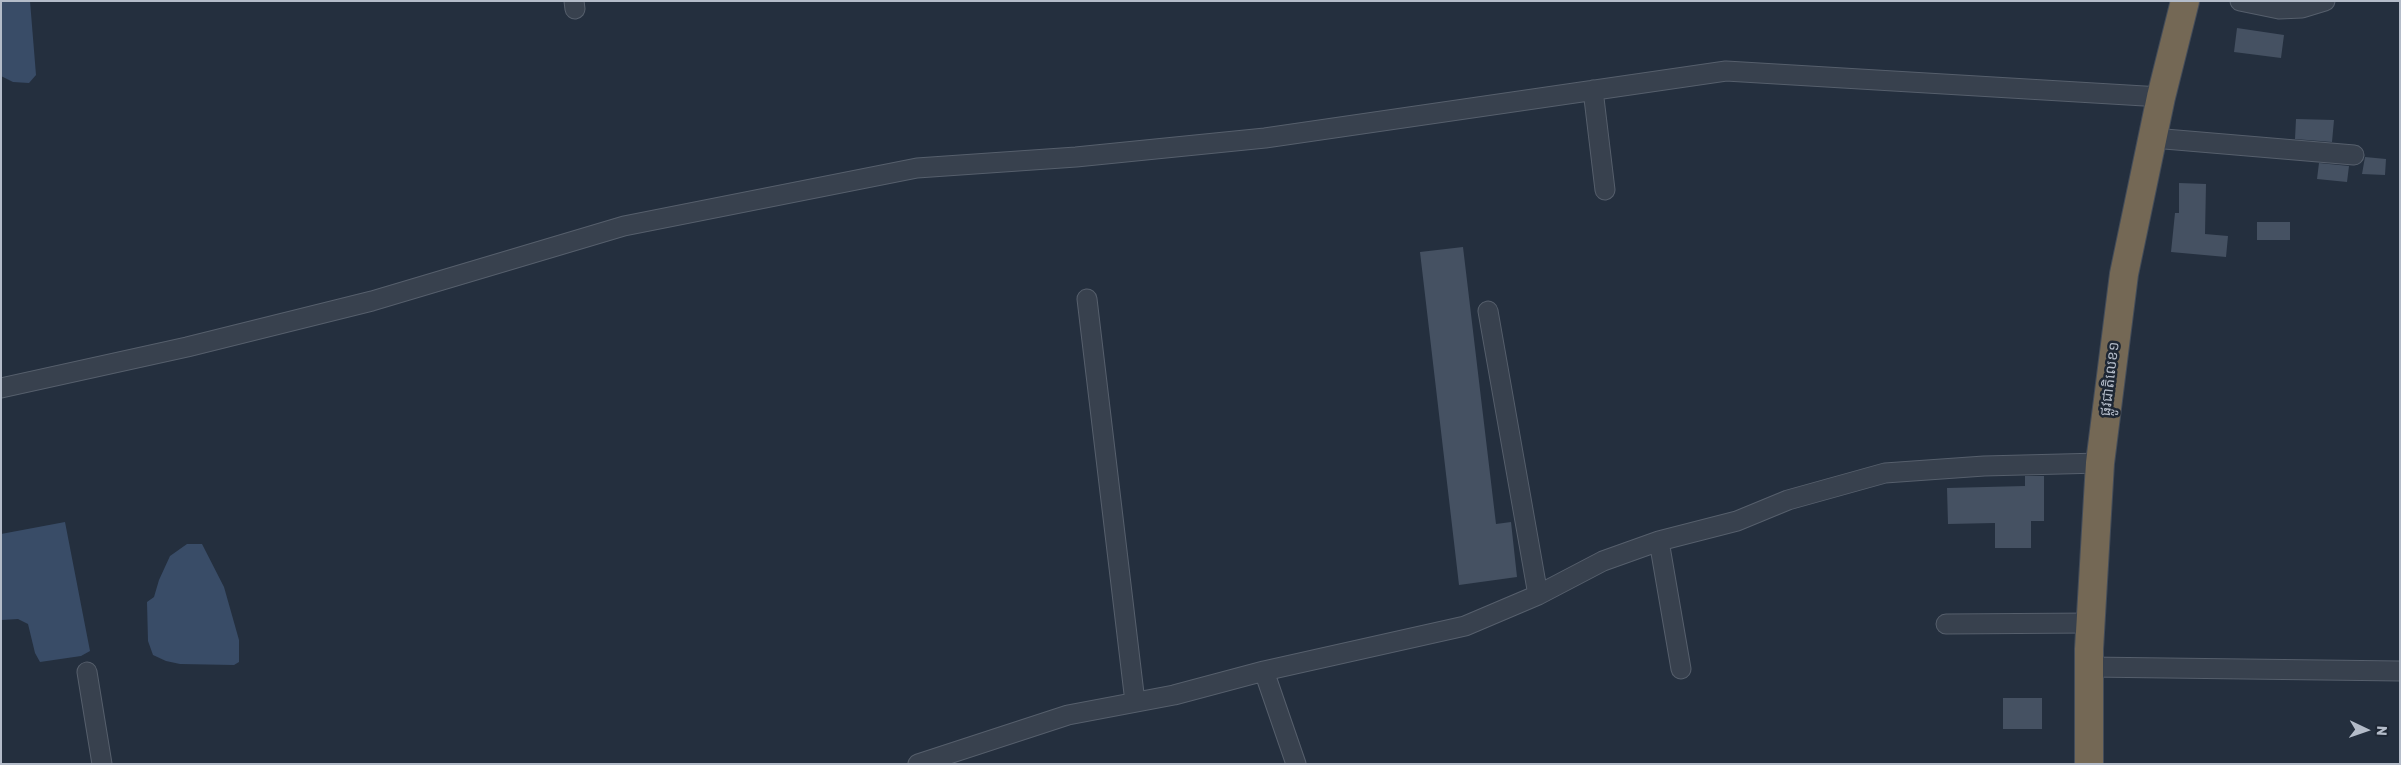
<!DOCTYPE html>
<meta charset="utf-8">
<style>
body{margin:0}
#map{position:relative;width:2401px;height:765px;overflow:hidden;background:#242f3e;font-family:Rubik,sans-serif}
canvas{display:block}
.frame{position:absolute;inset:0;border:2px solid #b4bcc9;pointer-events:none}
.north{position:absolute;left:2341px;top:705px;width:50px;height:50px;-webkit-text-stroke:4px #1d2633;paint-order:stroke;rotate:93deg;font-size:14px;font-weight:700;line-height:20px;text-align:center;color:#b4bcc9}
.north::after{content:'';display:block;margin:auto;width:18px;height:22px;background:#b4bcc9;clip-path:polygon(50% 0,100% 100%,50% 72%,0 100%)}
</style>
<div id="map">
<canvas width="2401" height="765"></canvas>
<div class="frame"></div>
<div class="north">N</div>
</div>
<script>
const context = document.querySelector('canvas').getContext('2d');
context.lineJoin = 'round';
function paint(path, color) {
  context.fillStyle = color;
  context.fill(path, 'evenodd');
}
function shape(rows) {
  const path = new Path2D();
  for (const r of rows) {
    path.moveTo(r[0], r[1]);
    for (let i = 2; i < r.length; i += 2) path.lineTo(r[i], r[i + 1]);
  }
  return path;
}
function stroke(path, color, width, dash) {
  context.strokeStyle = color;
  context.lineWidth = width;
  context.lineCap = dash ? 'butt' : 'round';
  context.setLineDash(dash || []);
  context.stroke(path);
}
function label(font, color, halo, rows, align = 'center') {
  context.font = font + ' Rubik,"Noto Sans Khmer",sans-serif';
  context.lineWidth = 5;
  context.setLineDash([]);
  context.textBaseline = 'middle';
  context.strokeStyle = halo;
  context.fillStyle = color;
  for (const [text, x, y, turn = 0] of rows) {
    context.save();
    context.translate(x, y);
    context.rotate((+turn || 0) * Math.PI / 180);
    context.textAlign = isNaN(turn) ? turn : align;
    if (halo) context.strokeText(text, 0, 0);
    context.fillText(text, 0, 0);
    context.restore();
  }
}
paint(shape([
 [1,1,30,1,36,75,29,83,13,82,1,76],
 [65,522,90,651,81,656,40,662,35,653,28,624,18,619,1,620,1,534],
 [187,544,202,544,224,587,239,640,239,662,234,665,180,664,166,661,153,655,148,641,147,602,154,597,159,580,170,556]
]), '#394c67');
paint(shape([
 [2237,28,2284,35,2281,58,2234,52],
 [2296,119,2334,120,2332,142,2295,139],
 [2365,157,2386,159,2385,175,2362,174],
 [2319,163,2349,166,2347,182,2317,179],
 [2179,183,2206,184,2205,234,2228,236,2226,257,2171,252,2175,213,2179,213],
 [2257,222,2290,222,2290,240,2257,240],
 [1463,247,1496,524,1511,522,1517,577,1459,585,1420,252],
 [2025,476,2044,476,2044,521,2031,521,2031,548,1995,548,1995,523,1948,524,1947,488,2025,486],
 [2003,698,2042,698,2042,729,2003,729]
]), '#455162');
const minor = shape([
 [574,1,575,9],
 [2240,1,2279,9,2302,8,2325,1],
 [1593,90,1605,190],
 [2153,138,2354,155],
 [1087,299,1135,702],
 [1488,311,1538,595],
 [1,388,187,347,372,301,624,226,917,168,1076,157,1265,138,1726,71,2161,97],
 [1659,541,1681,669],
 [1946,624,2090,623],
 [2089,667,2400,671],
 [1264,671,1296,764],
 [87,672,102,764],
 [918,764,1068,715,1174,695,1264,671,1465,626,1538,595,1603,561,1659,541,1737,521,1788,500,1885,473,1984,466,2100,463]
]);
const highway = shape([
 [2089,764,2089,649,2100,463,2124,274,2161,97,2185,1]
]);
stroke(minor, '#565f6c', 21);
stroke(highway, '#434c59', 30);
stroke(minor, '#38414e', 19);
stroke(highway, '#746855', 28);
label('15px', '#b4bcc9', '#1d2633', [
 ["ផ្លូវជាតិលេខ១",2110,379,-83]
]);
</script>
